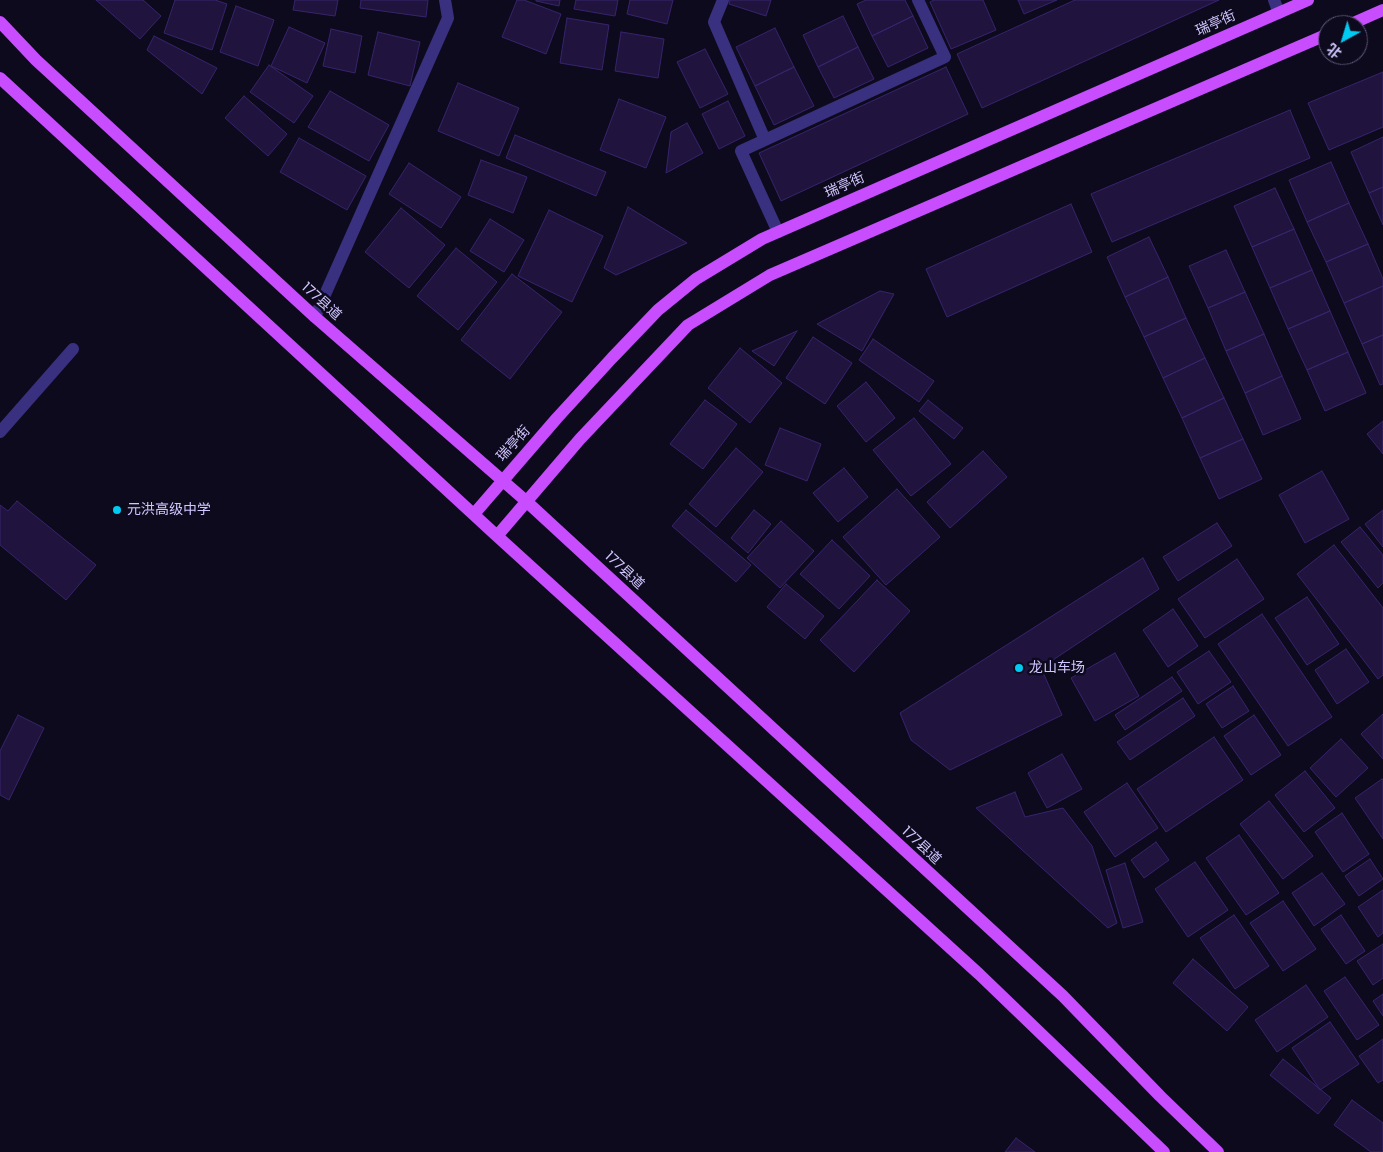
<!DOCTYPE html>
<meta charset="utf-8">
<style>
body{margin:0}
#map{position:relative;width:1383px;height:1152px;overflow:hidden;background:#0e0a1d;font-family:Poppins,"Noto Sans SC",sans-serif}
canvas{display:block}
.north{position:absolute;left:1318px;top:15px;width:50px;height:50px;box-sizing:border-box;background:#0e0a1d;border:1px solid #5c5577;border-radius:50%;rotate:219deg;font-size:14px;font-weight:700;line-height:20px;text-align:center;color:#d0c6ff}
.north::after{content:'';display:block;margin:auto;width:18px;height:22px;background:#00caf1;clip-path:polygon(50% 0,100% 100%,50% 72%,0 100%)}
</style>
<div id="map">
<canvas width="1383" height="1152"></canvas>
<div class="north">北</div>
</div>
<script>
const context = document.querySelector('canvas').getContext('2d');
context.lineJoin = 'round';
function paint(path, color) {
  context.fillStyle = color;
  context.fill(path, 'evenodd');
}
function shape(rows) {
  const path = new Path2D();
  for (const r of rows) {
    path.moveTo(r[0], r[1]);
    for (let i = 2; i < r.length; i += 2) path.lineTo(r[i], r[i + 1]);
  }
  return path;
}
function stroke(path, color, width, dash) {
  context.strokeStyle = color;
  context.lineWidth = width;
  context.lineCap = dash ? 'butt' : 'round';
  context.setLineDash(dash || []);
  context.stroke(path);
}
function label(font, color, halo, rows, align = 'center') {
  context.font = font + ' Poppins,"Noto Sans SC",sans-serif';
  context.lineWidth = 5;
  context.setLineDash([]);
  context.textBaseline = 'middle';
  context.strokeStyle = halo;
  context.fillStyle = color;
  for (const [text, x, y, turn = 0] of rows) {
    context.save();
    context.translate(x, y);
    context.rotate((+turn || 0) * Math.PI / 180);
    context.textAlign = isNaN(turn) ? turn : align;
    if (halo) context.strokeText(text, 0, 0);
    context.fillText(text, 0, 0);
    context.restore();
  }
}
const building = shape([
 [96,0,143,0,161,16,140,39,96,0],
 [175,0,215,0,227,4,212,50,164,33,175,0],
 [295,0,338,0,335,16,293,10,295,0],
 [361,0,428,0,426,17,360,8,361,0],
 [517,0,524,0,561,14,546,54,502,37,517,0],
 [536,0,560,0,559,6,536,1,536,0],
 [576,0,618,0,615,16,574,9,576,0],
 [630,0,673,0,667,24,627,14,630,0],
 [730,0,771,0,766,16,729,4,730,0],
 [866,0,905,0,913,16,872,36,857,4,866,0],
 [934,0,983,0,996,30,951,49,930,2,934,0],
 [1018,0,1057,0,1024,14,1018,0],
 [1075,0,1219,0,982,108,957,54,1075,0],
 [236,6,274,20,258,66,220,52,236,6],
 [843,16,858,47,818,67,803,35,843,16],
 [913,16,928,48,888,67,872,36,913,16],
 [567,18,609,25,602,70,560,63,567,18],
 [289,27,325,43,307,83,271,66,289,27],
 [775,28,794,67,755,86,736,47,775,28],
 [331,29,362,36,355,73,323,66,331,29],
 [378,32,420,42,410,86,368,75,378,32],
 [621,32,664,39,658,78,615,71,621,32],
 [154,36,217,68,202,94,147,50,154,36],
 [858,47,874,79,834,98,818,67,858,47],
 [705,49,728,94,700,108,677,62,705,49],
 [269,65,313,96,294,123,250,92,269,65],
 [794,67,814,106,774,125,755,86,794,67],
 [946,67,968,114,781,201,759,153,946,67],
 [1383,72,1383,127,1329,150,1308,103,1383,72],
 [458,83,519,108,499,156,438,131,458,83],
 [330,91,389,125,369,161,308,127,330,91],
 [244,96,287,134,268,156,225,118,244,96],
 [619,99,666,117,646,168,600,150,619,99],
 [728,101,745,136,719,149,702,114,728,101],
 [1290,110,1310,158,1112,242,1091,194,1290,110],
 [687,123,703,153,666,173,671,132,687,123],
 [515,135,606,172,596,196,506,158,515,135],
 [1383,137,1383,187,1369,193,1351,152,1383,137],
 [299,138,366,176,347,210,280,172,299,138],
 [481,160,527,177,513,213,468,195,481,160],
 [1331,162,1349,203,1307,222,1289,180,1331,162],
 [409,163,461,197,441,228,389,194,409,163],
 [1383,187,1383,225,1369,193,1383,187],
 [1275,188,1294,229,1252,247,1234,206,1275,188],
 [1349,203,1368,244,1326,262,1307,222,1349,203],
 [1071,204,1092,252,947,317,926,269,1071,204],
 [628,207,687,243,616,275,604,268,628,207],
 [401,208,445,245,409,288,365,252,401,208],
 [549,210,603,236,572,302,518,276,549,210],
 [490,219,524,240,504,272,470,251,490,219],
 [1294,229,1312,270,1270,288,1252,247,1294,229],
 [1149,237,1168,277,1125,297,1107,257,1149,237],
 [1368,244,1383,279,1383,286,1344,303,1326,262,1368,244],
 [456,248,497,282,458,330,417,296,456,248],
 [1226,250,1245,292,1208,308,1189,266,1226,250],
 [1312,270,1330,311,1288,329,1270,288,1312,270],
 [512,274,562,312,510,379,461,340,512,274],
 [1168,277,1186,318,1144,337,1125,297,1168,277],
 [1383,286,1383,335,1362,344,1344,303,1383,286],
 [880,291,894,294,862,351,817,324,880,291],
 [1245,292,1264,334,1226,351,1208,308,1245,292],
 [1330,311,1348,352,1307,370,1288,329,1330,311],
 [1186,318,1205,358,1163,378,1144,337,1186,318],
 [797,331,774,366,752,351,797,331],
 [1264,334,1282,376,1245,393,1226,351,1264,334],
 [1383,335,1383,384,1380,385,1362,344,1383,335],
 [813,337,852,363,825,404,786,378,813,337],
 [873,339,934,381,919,402,859,360,873,339],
 [740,348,782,383,750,423,708,388,740,348],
 [1348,352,1366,393,1325,411,1307,370,1348,352],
 [1205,358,1224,398,1182,418,1163,378,1205,358],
 [1282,376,1301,419,1263,435,1245,393,1282,376],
 [866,382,895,418,866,442,837,406,866,382],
 [1224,398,1243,439,1200,458,1182,418,1224,398],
 [705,400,737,424,703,469,670,444,705,400],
 [928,400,963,428,954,439,919,411,928,400],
 [914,418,951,464,911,496,873,450,914,418],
 [1383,421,1383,454,1367,434,1383,421],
 [780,428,821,444,807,481,765,465,780,428],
 [1243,439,1262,479,1219,499,1200,458,1243,439],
 [736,448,763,472,716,527,689,504,736,448],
 [983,451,1007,477,950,528,927,502,983,451],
 [844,468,868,497,838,522,813,493,844,468],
 [1322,471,1349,519,1305,543,1279,495,1322,471],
 [897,489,940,537,886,585,843,537,897,489],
 [17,501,96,565,66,600,0,545,0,505,8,511,17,501],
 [686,510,751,565,736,582,672,526,686,510],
 [754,510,771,524,748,553,731,538,754,510],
 [1383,510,1383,547,1365,524,1383,510],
 [781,521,814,551,780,588,747,558,781,521],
 [1217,523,1232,546,1178,581,1163,557,1217,523],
 [1360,527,1383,555,1383,583,1378,588,1341,542,1360,527],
 [832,540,870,576,839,609,800,574,832,540],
 [1334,545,1383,608,1383,675,1378,679,1297,574,1334,545],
 [1143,558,1159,589,1041,668,1062,715,950,770,911,740,900,713,1143,558],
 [1237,559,1264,599,1205,638,1178,599,1237,559],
 [877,580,910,611,854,672,820,640,877,580],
 [786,584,824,616,805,639,767,607,786,584],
 [1307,597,1339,644,1307,665,1275,618,1307,597],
 [1173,609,1198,646,1168,667,1143,630,1173,609],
 [1262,614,1332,717,1288,746,1218,644,1262,614],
 [1346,649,1369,682,1337,704,1315,670,1346,649],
 [1209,651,1231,682,1198,704,1177,672,1209,651],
 [1115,653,1139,696,1095,721,1071,678,1115,653],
 [1172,677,1182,691,1125,730,1115,715,1172,677],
 [1233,686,1249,711,1222,728,1206,704,1233,686],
 [1183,698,1195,716,1130,760,1117,742,1183,698],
 [1383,714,1383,759,1361,734,1383,714],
 [18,715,44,728,9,800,0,795,0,751,18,715],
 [1254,715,1281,755,1251,775,1224,736,1254,715],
 [1214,737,1243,780,1166,832,1137,789,1214,737],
 [1341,739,1368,768,1336,797,1310,768,1341,739],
 [1062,754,1082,789,1047,808,1028,773,1062,754],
 [1305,771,1335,808,1304,832,1275,795,1305,771],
 [1382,779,1383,780,1383,839,1355,798,1382,779],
 [1127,783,1158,828,1115,857,1084,812,1127,783],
 [1015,792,1025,817,1063,808,1092,846,1117,923,1108,928,976,808,1015,792],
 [1269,801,1313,856,1283,879,1240,824,1269,801],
 [1342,813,1369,854,1343,872,1315,832,1342,813],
 [1239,835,1279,893,1246,915,1206,858,1239,835],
 [1156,842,1169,860,1144,878,1131,860,1156,842],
 [1370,859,1383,879,1359,896,1345,876,1370,859],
 [1195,862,1228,910,1188,937,1155,889,1195,862],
 [1125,863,1143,922,1123,928,1106,870,1125,863],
 [1322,873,1345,904,1314,926,1292,893,1322,873],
 [1383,890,1383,933,1378,937,1358,907,1383,890],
 [1283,901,1316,949,1283,971,1250,923,1283,901],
 [1234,915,1269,966,1235,989,1200,938,1234,915],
 [1341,915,1365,951,1346,964,1321,929,1341,915],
 [1383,944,1383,978,1373,985,1357,961,1383,944],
 [1193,959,1248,1007,1227,1031,1173,983,1193,959],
 [1345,977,1379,1025,1357,1040,1324,991,1345,977],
 [1306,985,1328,1017,1277,1052,1255,1020,1306,985],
 [1383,994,1383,1016,1373,1001,1383,994],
 [1330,1022,1359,1064,1320,1090,1292,1048,1330,1022],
 [1383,1039,1383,1080,1378,1083,1359,1056,1383,1039],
 [1283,1059,1331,1098,1318,1114,1270,1075,1283,1059],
 [1352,1100,1383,1123,1383,1152,1371,1152,1334,1125,1352,1100],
 [1016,1138,1035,1152,1005,1152,1016,1138]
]);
paint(building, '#20143f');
stroke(building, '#37246d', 1);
stroke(shape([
 [723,0,714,22,765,140],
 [1274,0,1279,13],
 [778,232,741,151,945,57,918,0],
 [315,317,448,18,445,0],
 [0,432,73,349]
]), '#393180', 12);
stroke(shape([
 [0,22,36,60,315,317,526,501,1063,996,1160,1096,1218,1152],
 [1349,25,1383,10],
 [0,78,497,536,979,974,1164,1152],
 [474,514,557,418,612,358,658,310,696,279,762,239,1308,0],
 [497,536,580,439,688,325,770,275,1328,34]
]), '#c74dff', 12);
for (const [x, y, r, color] of [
 [117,510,5,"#00caf1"],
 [1019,668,5,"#00caf1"]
]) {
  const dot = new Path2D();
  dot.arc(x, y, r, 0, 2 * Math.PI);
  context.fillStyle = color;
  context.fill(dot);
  stroke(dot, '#0e0a1d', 2);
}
label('14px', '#d0c6ff', '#0e0a1d', [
 ["瑞亭街",1216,24,-24],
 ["瑞亭街",845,186,-24],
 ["177县道",321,302,42],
 ["瑞亭街",514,444,-48],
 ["177县道",624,571,43],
 ["177县道",921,846,43]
]);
label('14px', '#d0c6ff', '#0e0a1d', [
 ["元洪高级中学",127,510],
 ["龙山车场",1029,668]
], 'left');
</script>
